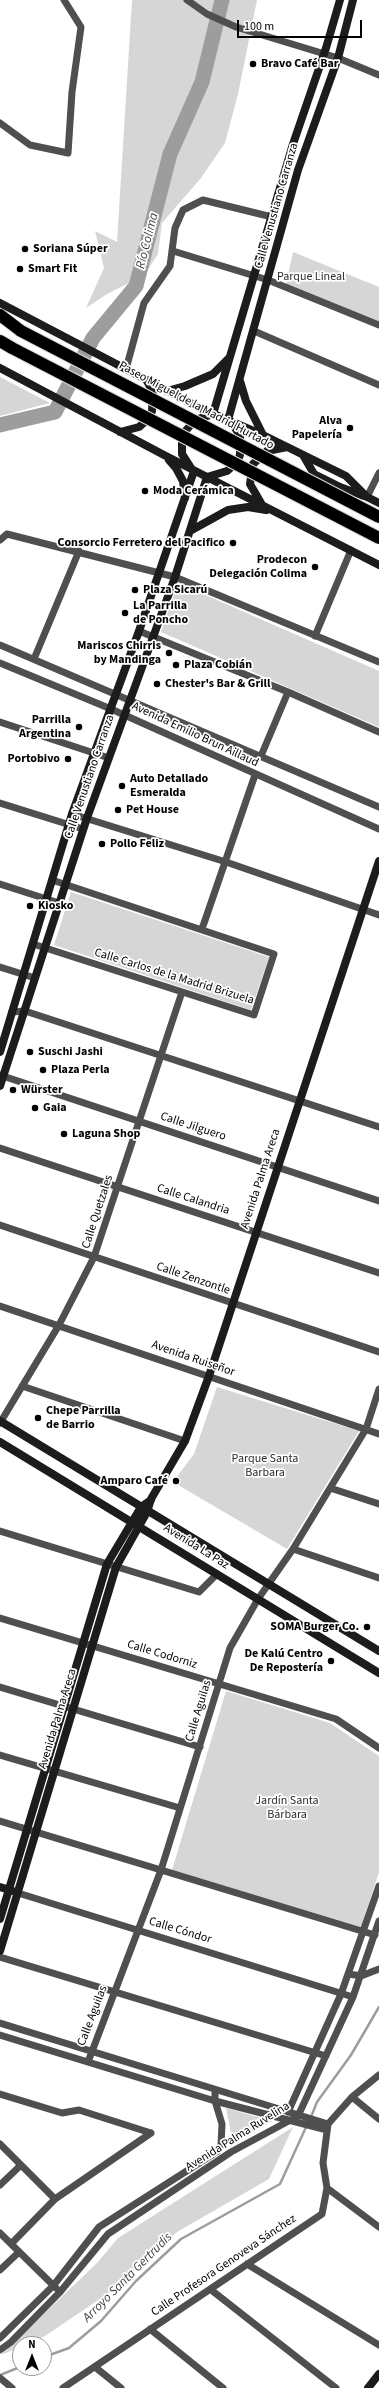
<!DOCTYPE html>
<meta charset="utf-8">
<style>
body{margin:0}
#map{position:relative;width:379px;height:2388px;overflow:hidden;background:#fff;font-family:"Source Sans 3",sans-serif}
canvas{display:block}
.north{position:absolute;left:12px;top:2336px;width:40px;height:40px;box-sizing:border-box;background:#fff;border:1px solid #999;border-radius:50%;rotate:0deg;font-size:11px;font-weight:700;line-height:16px;text-align:center;color:#000}
.north::after{content:'';display:block;margin:auto;width:14px;height:18px;background:#000;clip-path:polygon(50% 0,100% 100%,50% 72%,0 100%)}
.scale{position:absolute;left:237px;top:20px;width:125px;height:18px;box-sizing:border-box;border:2px solid #000;border-top:0;padding-left:5px;font-size:12px;line-height:14px;white-space:nowrap;color:#000;-webkit-text-stroke:3px #fff;paint-order:stroke}
</style>
<div id="map">
<canvas width="379" height="2388"></canvas>
<div class="north">N</div>
<div class="scale">100 m</div>
</div>
<script>
const context = document.querySelector('canvas').getContext('2d');
context.lineJoin = 'round';
function paint(path, color) {
  context.fillStyle = color;
  context.fill(path, 'evenodd');
}
function shape(rows) {
  const path = new Path2D();
  for (const r of rows) {
    path.moveTo(r[0], r[1]);
    for (let i = 2; i < r.length; i += 2) path.lineTo(r[i], r[i + 1]);
  }
  return path;
}
function stroke(path, color, width, dash) {
  context.strokeStyle = color;
  context.lineWidth = width;
  context.lineCap = dash ? 'butt' : 'round';
  context.setLineDash(dash || []);
  context.stroke(path);
}
function label(font, color, halo, rows, align = 'center') {
  context.font = font + ' "Source Sans 3",sans-serif';
  context.lineWidth = 3.5;
  context.setLineDash([]);
  context.textBaseline = 'middle';
  context.strokeStyle = halo;
  context.fillStyle = color;
  for (const [text, x, y, turn = 0] of rows) {
    context.save();
    context.translate(x, y);
    context.rotate((+turn || 0) * Math.PI / 180);
    context.textAlign = isNaN(turn) ? turn : align;
    if (halo) context.strokeText(text, 0, 0);
    context.fillText(text, 0, 0);
    context.restore();
  }
}
paint(shape([
 [132,0,257,0,238,94,225,143,201,178,162,223,158,254,149,268,131,282,107,294,86,308,104,268,95,231,117,242],
 [293,252,379,287,379,321,286,284],
 [0,377,50,403,0,416],
 [178,583,379,671,379,727,161,632],
 [71,892,269,957,251,1010,54,945],
 [217,1387,359,1431,287,1549,173,1482,194,1454],
 [226,1691,330,1723,379,1756,379,1872,361,1927,172,1870],
 [226,2108,272,2121,230,2145,227,2142,231,2133],
 [293,2127,269,2179,177,2232,116,2288,45,2336,27,2344,20,2344,20,2347,1,2355,97,2263,118,2238]
]), '#d6d6d6');
stroke(shape([
 [311,2117,317,2102,351,2055,379,2007],
 [44,2357,69,2348,101,2321,136,2281,181,2239,280,2184,307,2125],
 [0,2375,20,2367]
]), '#9d9d9d', 2.5);
stroke(shape([
 [0,425,55,412,93,338,136,286,170,154,202,82,222,0]
]), '#9d9d9d', 15);
const highway = shape([
 [0,315,21,331],
 [0,341,12,348]
]);
stroke(highway, '#dbdbdb', 14);
stroke(shape([
 [187,0,207,14,236,27,338,58,379,75],
 [0,123,30,145,68,153,72,92,81,27,64,0],
 [173,251,268,280,379,325],
 [254,331,379,385],
 [126,369,144,303,170,266,175,228,183,210,203,200,272,217],
 [367,497,379,473],
 [0,540,7,534,175,577,379,662],
 [139,631,288,692,379,732],
 [315,636,351,550],
 [0,645,379,807],
 [34,659,79,551],
 [0,663,111,709,379,829],
 [0,722,109,758],
 [261,756,288,692],
 [0,803,83,829],
 [72,814,226,862,379,915],
 [0,884,59,903],
 [202,929,255,775],
 [33,944,254,1015,274,954,52,880],
 [0,967,35,978],
 [12,1012,25,1011,379,1127],
 [0,1075,379,1201],
 [0,1148,379,1273],
 [0,1225,379,1352],
 [0,1306,379,1434],
 [22,1386,185,1441],
 [0,1423,59,1325,94,1257,182,992],
 [330,1488,379,1504],
 [0,1531,199,1592,217,1574],
 [293,1549,379,1578],
 [0,1618,336,1719,379,1748],
 [0,1687,200,1747],
 [0,1755,180,1808],
 [0,1821,375,1935],
 [18,1893,353,1997],
 [0,1957,326,2056],
 [349,1974,361,1976,379,1969],
 [0,2023,328,2124],
 [0,2035,215,2101,327,2130],
 [88,2062,161,1870,230,1648,258,1599,293,1549,366,1429,379,1389],
 [0,2094,62,2113,79,2110,151,2133],
 [352,2097,379,2119],
 [288,2112,341,1994,379,1886],
 [328,2124,352,2097,379,2075],
 [0,2144,55,2199],
 [0,2185,21,2165],
 [327,2188,379,2227],
 [0,2233,56,2288],
 [11,2244,55,2199,151,2133],
 [247,2264,379,2345],
 [0,2270,19,2252],
 [210,2289,336,2388],
 [150,2329,223,2388],
 [0,2338,53,2286,99,2227,218,2151,221,2145,222,2124,215,2101,215,2090],
 [0,2350,11,2342,60,2292,108,2234,231,2152,298,2116,353,1997,379,1921],
 [95,2367,121,2388],
 [0,2378,12,2388],
 [63,2388,322,2214,327,2188,323,2163,328,2124]
]), '#4f4f4f', 7);
stroke(shape([
 [0,303,202,409,263,435,346,476,367,497,379,503],
 [0,368,164,455,379,565],
 [240,381,246,401,263,435],
 [167,391,185,386,213,374,229,358],
 [213,414,293,144,326,48,340,0],
 [228,420,298,170,338,58,353,0],
 [120,432,139,427,149,418,152,411,153,392,147,381],
 [303,455,314,474,340,487,364,496],
 [169,460,176,468,183,481,185,498],
 [191,468,182,454,182,435,195,420,213,414],
 [207,477,227,471,237,462,240,455,240,436,232,423],
 [261,503,250,484,253,464,267,451,287,447],
 [190,531,228,510,248,507,266,510],
 [0,1052,72,814,139,631,194,471],
 [0,1086,87,818,175,577,207,477],
 [0,1421,379,1651],
 [0,1442,379,1673],
 [0,1887,13,1891],
 [0,1919,107,1564,141,1507,151,1500],
 [0,1951,116,1567,147,1512,151,1499,185,1441,209,1376,379,861],
 [368,2388,379,2374]
]), '#1c1c1c', 8);
stroke(highway, '#000', 12);
const highwayBridge = shape([
 [21,331,379,517],
 [12,348,379,538]
]);
stroke(highwayBridge, '#dbdbdb', 14, []);
stroke(highwayBridge, '#000', 12);
for (const [x, y, r, color] of [
 [253,64,4,"#000"],
 [25,249,4,"#000"],
 [20,269,4,"#000"],
 [350,428,4,"#000"],
 [145,491,4,"#000"],
 [233,543,4,"#000"],
 [315,567,4,"#000"],
 [135,590,4,"#000"],
 [125,613,4,"#000"],
 [169,653,4,"#000"],
 [176,665,4,"#000"],
 [157,684,4,"#000"],
 [79,727,4,"#000"],
 [68,759,4,"#000"],
 [122,786,4,"#000"],
 [118,810,4,"#000"],
 [102,844,4,"#000"],
 [30,906,4,"#000"],
 [30,1052,4,"#000"],
 [43,1070,4,"#000"],
 [13,1090,4,"#000"],
 [35,1108,4,"#000"],
 [64,1134,4,"#000"],
 [38,1418,4,"#000"],
 [176,1481,4,"#000"],
 [367,1627,4,"#000"],
 [331,1661,4,"#000"]
]) {
  const dot = new Path2D();
  dot.arc(x, y, r, 0, 2 * Math.PI);
  context.fillStyle = color;
  context.fill(dot);
  stroke(dot, '#fff', 1.5);
}
label('bold 12px', '#000', '#fff', [
 ["Bravo Café Bar",261,64],
 ["Soriana Súper",33,249],
 ["Smart Fit",28,269],
 ["Alva",342,421,"right"],
 ["Papelería",342,435,"right"],
 ["Moda Cerámica",153,491],
 ["Consorcio Ferretero del Pacifico",225,543,"right"],
 ["Prodecon",307,560,"right"],
 ["Delegación Colima",307,574,"right"],
 ["Plaza Sicarú",143,590],
 ["La Parrilla",133,606],
 ["de Poncho",133,620],
 ["Mariscos Chirris",161,646,"right"],
 ["by Mandinga",161,660,"right"],
 ["Plaza Cobián",184,665],
 ["Chester's Bar & Grill",165,684],
 ["Parrilla",71,720,"right"],
 ["Argentina",71,734,"right"],
 ["Portobivo",60,759,"right"],
 ["Auto Detallado",130,779],
 ["Esmeralda",130,793],
 ["Pet House",126,810],
 ["Pollo Feliz",110,844],
 ["Kiosko",38,906],
 ["Suschi Jashi",38,1052],
 ["Plaza Perla",51,1070],
 ["Würster",21,1090],
 ["Gaia",43,1108],
 ["Laguna Shop",72,1134],
 ["Chepe Parrilla",46,1411],
 ["de Barrio",46,1425],
 ["Amparo Café",168,1481,"right"],
 ["SOMA Burger Co.",359,1627,"right"],
 ["De Kalú Centro",323,1654,"right"],
 ["De Repostería",323,1668,"right"]
], 'left');
label('12px', '#000', '#fff', [
 ["Calle Venustiano Carranza",277,206,-74],
 ["Paseo Miguel de la Madrid Hurtado",196,406,28],
 ["Avenida Emilio Brun Aillaud",195,735,25],
 ["Calle Venustiano Carranza",90,777,-71],
 ["Calle Carlos de la Madrid Brizuela",174,977,17],
 ["Calle Jilguero",193,1127,18],
 ["Avenida Palma Areca",261,1179,-72],
 ["Calle Calandria",193,1200,18],
 ["Calle Quetzales",98,1212,-72],
 ["Calle Zenzontle",193,1279,19],
 ["Avenida Ruiseñor",193,1359,19],
 ["Avenida La Paz",196,1547,32],
 ["Calle Codorniz",162,1655,17],
 ["Calle Aguilas",199,1711,-73],
 ["Avenida Palma Areca",58,1719,-73],
 ["Calle Cóndor",180,1931,17],
 ["Calle Aguilas",93,2016,-69],
 ["Avenida Palma Ruvelina",238,2137,-32],
 ["Calle Profesora Genoveva Sánchez",224,2266,-34]
]);
label('12px', '#2d2d2d', '#fff', [
 ["Parque Lineal",311,277],
 ["Parque Santa",265,1459],
 ["Barbara",265,1473],
 ["Jardín Santa",287,1801],
 ["Bárbara",287,1815]
]);
label('italic 13px', '#3e3e3e', '#fff', [
 ["Río Colima",148,241,-76],
 ["Arroyo Santa Gertrudis",128,2278,-45]
]);
</script>
